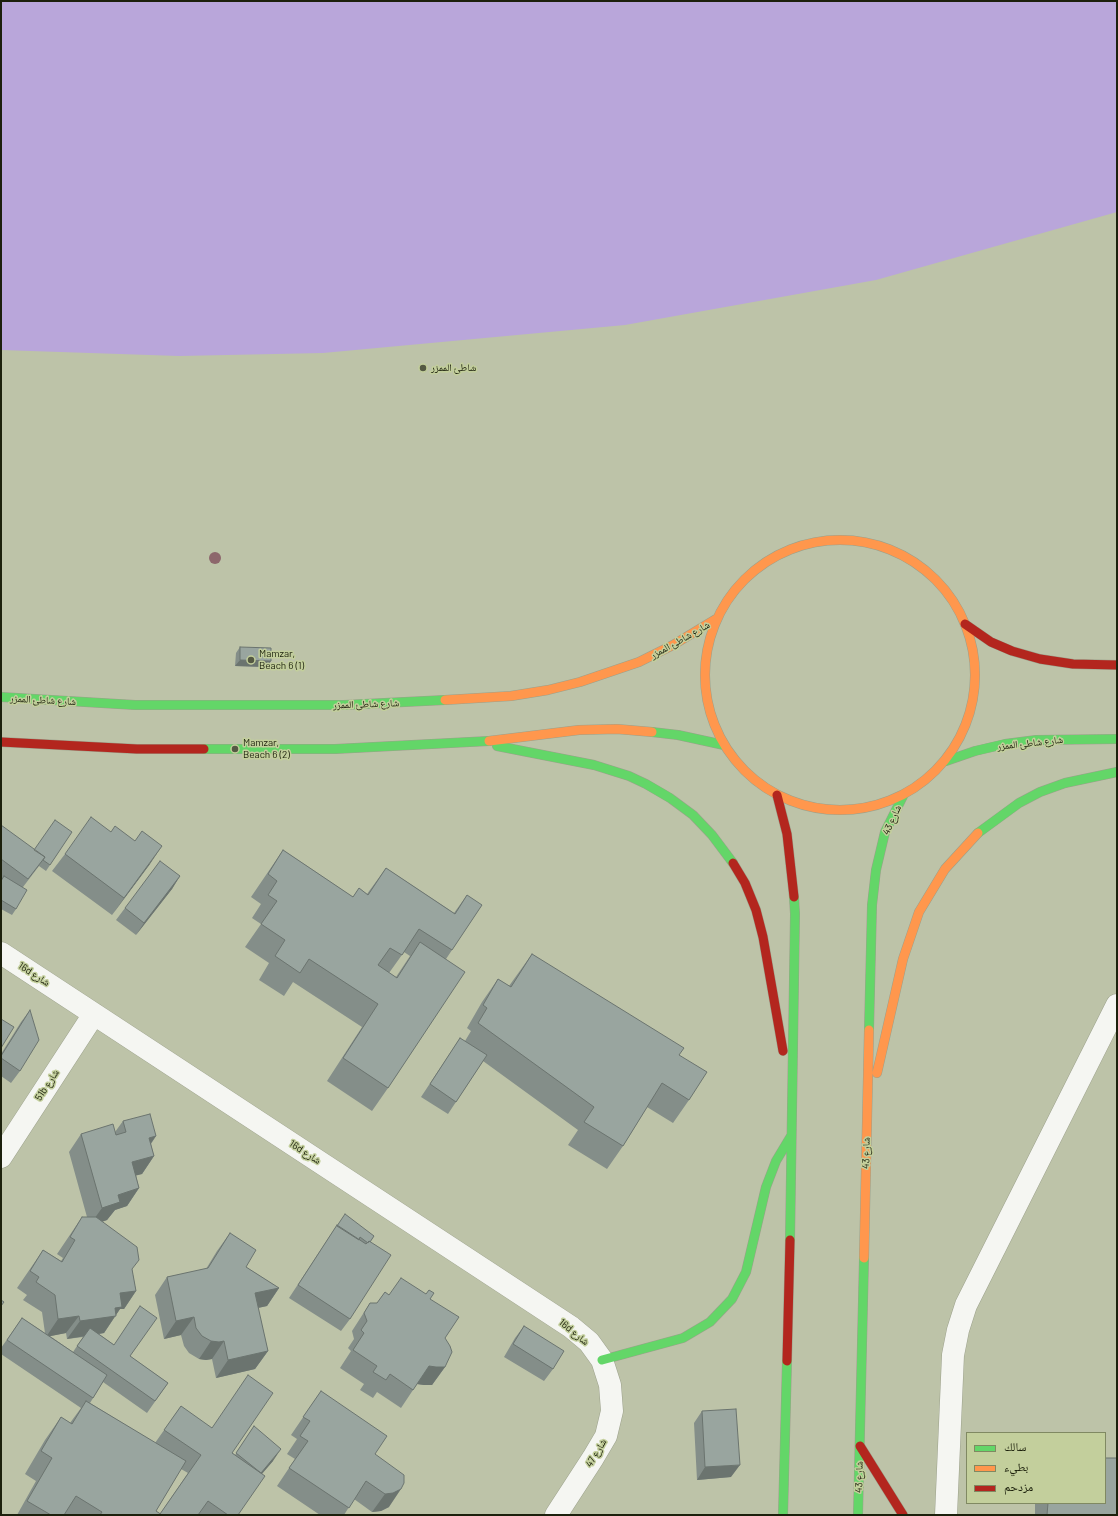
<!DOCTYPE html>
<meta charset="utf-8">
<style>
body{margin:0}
#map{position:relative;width:1118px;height:1516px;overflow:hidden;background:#bdc3a8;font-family:Barlow,"Noto Naskh Arabic",sans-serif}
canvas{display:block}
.frame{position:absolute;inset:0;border:2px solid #1c200c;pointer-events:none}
.legend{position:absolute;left:966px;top:1432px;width:140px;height:72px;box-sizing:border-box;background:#c3cf9c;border:1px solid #808962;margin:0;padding:5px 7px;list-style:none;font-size:12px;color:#1c200c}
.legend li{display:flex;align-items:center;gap:8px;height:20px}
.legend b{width:20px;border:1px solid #808962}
</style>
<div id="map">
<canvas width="1118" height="1516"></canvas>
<div class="frame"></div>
<ul class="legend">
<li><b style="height:5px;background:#63d668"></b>سالك</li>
<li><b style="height:5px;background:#ff974d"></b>بطيء</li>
<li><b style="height:5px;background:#b3261e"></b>مزدحم</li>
</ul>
</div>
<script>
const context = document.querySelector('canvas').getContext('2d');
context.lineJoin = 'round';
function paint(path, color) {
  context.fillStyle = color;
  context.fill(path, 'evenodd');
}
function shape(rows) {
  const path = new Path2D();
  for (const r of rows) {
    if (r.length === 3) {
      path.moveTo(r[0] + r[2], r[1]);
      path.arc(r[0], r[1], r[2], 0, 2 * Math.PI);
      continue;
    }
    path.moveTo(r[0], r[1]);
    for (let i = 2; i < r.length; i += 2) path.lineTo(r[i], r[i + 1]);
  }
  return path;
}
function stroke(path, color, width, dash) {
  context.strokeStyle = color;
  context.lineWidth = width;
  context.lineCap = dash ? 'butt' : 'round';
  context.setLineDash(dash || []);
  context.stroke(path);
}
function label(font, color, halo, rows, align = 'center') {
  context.font = font + ' Barlow,"Noto Naskh Arabic",sans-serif';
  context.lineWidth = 3;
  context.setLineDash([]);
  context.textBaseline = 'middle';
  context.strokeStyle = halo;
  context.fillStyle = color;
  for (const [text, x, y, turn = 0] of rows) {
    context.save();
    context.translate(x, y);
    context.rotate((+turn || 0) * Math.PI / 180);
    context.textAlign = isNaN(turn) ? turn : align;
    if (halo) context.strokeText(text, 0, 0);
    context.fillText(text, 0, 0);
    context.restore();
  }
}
paint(shape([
 [1,1,1117,1,1117,212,876,280,625,325,323,353,179,356,1,350]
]), '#b9a6da');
const street = shape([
 [1,953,571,1327,589,1342,602,1360,610,1385,612,1411,606,1436,593,1458,556,1515],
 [1,1157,94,1014],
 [946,1515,953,1355,958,1330,966,1305,1117,1005]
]);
const fast = shape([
 [1,697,135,705,344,705,445,700],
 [652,732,678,735,724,745],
 [497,746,594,765,629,776,646,784,670,798,693,815,712,835,733,863],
 [204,749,335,749,489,741],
 [946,761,975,751,1005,744,1036,740,1117,739],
 [978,833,1019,803,1040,792,1065,783,1117,772],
 [869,1030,872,905,876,870,885,832,903,796],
 [790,1240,795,914,794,897],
 [602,1360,683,1338,710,1322,732,1299,746,1272,766,1187,776,1161,791,1136],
 [783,1515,787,1361],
 [858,1515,864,1258]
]);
const slow = shape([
 [840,675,135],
 [445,700,511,696,548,690,580,682,639,662,673,645,716,619],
 [489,741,579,730,617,729,652,732],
 [877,1073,903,959,919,912,945,869,978,833],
 [864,1258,869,1030]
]);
const jam = shape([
 [965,624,991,642,1012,651,1040,659,1073,664,1117,665],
 [1,742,137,749,204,749],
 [777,795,787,834,794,897],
 [733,863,745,883,756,910,763,937,783,1051],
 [787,1361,790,1240],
 [860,1446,903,1515]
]);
stroke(street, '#9ba08b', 23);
stroke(fast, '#9ba08b', 10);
stroke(slow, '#9ba08b', 10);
stroke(jam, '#9ba08b', 10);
stroke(street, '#f5f6f2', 22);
stroke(fast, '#63d668', 9);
stroke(slow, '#ff974d', 9);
stroke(jam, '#b3261e', 9);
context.fillStyle = '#8d676c';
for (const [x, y] of [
 [215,558]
]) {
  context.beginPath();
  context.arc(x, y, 6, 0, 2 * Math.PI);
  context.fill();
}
paint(shape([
 [240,647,267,667,235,666,236,653],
 [1,825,50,865,46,871,39,866,23,887,16,909,12,915,1,909,1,880,2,878,1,877],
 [111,832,150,864,112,915,52,871,65,854],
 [283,850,353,897,359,888,367,894,386,868,454,913,467,895,452,950,446,959,388,1088,372,1111,327,1081,362,1027,293,982,284,996,259,980,269,963,245,947,261,924,252,918,261,904,251,897],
 [404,952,410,956,396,977,389,973],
 [180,876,172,889,136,935,116,920,125,908],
 [532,954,679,1055,689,1100,673,1123,647,1107,623,1146,607,1169,568,1145,578,1130,483,1061,448,1114,421,1097,460,1038,465,1041,471,1031,467,1028,482,1002,498,979,509,986],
 [30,1010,20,1071,11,1083,1,1076,1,1054,21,1022],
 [123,1121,156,1136,151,1144,154,1156,142,1174,136,1175,139,1188,127,1206,115,1210,107,1220,102,1222,132,1269,136,1291,124,1309,120,1309,104,1333,99,1334,168,1383,147,1413,103,1382,90,1403,155,1443,181,1406,235,1455,254,1426,273,1461,262,1474,238,1515,17,1515,36,1481,25,1474,45,1440,61,1417,70,1423,81,1408,1,1354,1,1348,22,1318,45,1333,42,1312,23,1300,27,1295,17,1288,43,1250,61,1261,63,1258,57,1254,82,1217,87,1217,69,1152,81,1134,115,1132],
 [66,1333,67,1339,83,1337,73,1352,50,1336],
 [181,1469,188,1473,160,1514,156,1511],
 [337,1225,374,1236,370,1242,350,1319,341,1331,289,1298],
 [230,1233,246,1267,279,1288,267,1306,258,1308,268,1351,255,1369,216,1378,212,1359,206,1360,199,1359,189,1353,184,1346,181,1335,164,1339,155,1295,167,1277,206,1269,217,1251],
 [429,1290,430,1299,445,1338,445,1367,432,1385,424,1385,417,1384,401,1408,377,1392,373,1398,360,1390,364,1384,340,1368,351,1351,348,1348,354,1339,352,1331,370,1303,377,1303,385,1292,389,1295,426,1294],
 [524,1326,553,1369,544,1381,504,1357,515,1338],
 [321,1391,375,1454,389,1507,381,1511,372,1512,354,1499,344,1515,320,1515,277,1486,295,1459,287,1454,297,1439,291,1435],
 [702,1411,731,1477,697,1480,694,1423],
 [1035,1503,1105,1503,1117,1515,1035,1515]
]), '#848e89');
paint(shape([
 [240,660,271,661,267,667,235,666],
 [162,846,150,864,112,915,124,898],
 [180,876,172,889,136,935,144,923],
 [156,1136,144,1153,149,1138],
 [154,1156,142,1174,119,1180,132,1162],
 [139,1188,127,1206,115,1210,107,1220,89,1226,102,1208,118,1195],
 [279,1288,267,1306,243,1311,255,1293],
 [136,1291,124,1309,120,1309,104,1333,67,1339,80,1321,120,1293],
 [79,1316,66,1333,46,1337,58,1319],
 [194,1317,181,1335,164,1339,176,1321],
 [211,1341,224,1341,212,1359,206,1360,199,1359],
 [268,1351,255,1369,216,1378,228,1360],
 [429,1366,445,1367,432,1385,424,1385,417,1384],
 [281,1449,273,1461,252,1485,261,1473],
 [740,1465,731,1477,697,1480,705,1467],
 [401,1489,389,1507,381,1511,372,1512,385,1494]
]), '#6b746f');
const building = shape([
 [240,647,271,648,271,661,240,660,240,647],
 [91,817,111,832,115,826,135,841,142,831,162,846,124,898,65,854,91,817],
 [55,820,72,832,50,865,43,860,45,857,34,850,55,820],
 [1,825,45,857,28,879,1,859,1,825],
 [283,850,353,897,359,888,368,895,386,868,455,914,467,895,482,905,452,950,419,929,402,955,390,948,378,965,397,978,420,942,465,972,388,1088,343,1058,378,1004,309,959,300,973,275,956,285,940,261,924,277,901,268,895,277,881,268,874,283,850],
 [160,861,180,876,144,923,125,908,160,861],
 [4,876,27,890,16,909,1,900,1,881,4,876],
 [532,954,684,1048,679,1055,707,1072,689,1100,662,1083,623,1146,584,1122,594,1107,478,1023,487,1008,483,1005,498,979,511,987,532,954],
 [30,1010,39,1040,20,1071,1,1058,1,1056,30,1010],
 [1,1019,14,1027,1,1048,1,1019],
 [460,1038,487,1055,456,1102,430,1084,460,1038],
 [150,1114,156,1136,149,1138,154,1156,132,1162,139,1188,118,1195,120,1202,102,1208,81,1134,113,1124,116,1135,126,1132,123,1121,150,1114],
 [345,1214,374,1236,370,1242,369,1241,368,1243,360,1237,359,1240,337,1226,345,1214],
 [82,1217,96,1217,137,1247,139,1260,132,1269,136,1291,120,1293,122,1307,115,1308,116,1316,80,1321,79,1316,58,1319,55,1295,36,1282,39,1277,30,1271,43,1250,62,1262,75,1240,70,1237,82,1217],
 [337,1225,366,1244,369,1241,391,1255,350,1319,298,1285,337,1225],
 [230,1233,256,1250,246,1267,279,1288,255,1293,268,1351,228,1360,224,1341,219,1342,211,1341,202,1336,196,1328,194,1317,176,1321,167,1277,208,1268,230,1233],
 [401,1278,426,1294,429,1290,434,1293,430,1299,459,1317,445,1338,450,1346,452,1352,445,1367,436,1367,429,1366,413,1390,390,1374,386,1380,373,1372,377,1366,353,1350,364,1333,361,1330,367,1321,364,1313,370,1303,377,1303,385,1292,389,1295,401,1278],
 [1,1300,4,1302,1,1306,1,1300],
 [140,1306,157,1318,130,1356,168,1383,155,1401,77,1346,90,1328,114,1345,140,1306],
 [22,1318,107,1375,93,1398,7,1340,22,1318],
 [524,1326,564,1351,553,1369,513,1344,524,1326],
 [248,1375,273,1393,232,1453,265,1476,238,1515,228,1515,208,1501,198,1515,162,1515,160,1514,201,1455,164,1430,181,1406,212,1428,248,1375],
 [321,1391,387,1436,375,1454,404,1475,404,1483,401,1489,393,1493,385,1494,366,1481,349,1508,289,1468,308,1441,300,1436,310,1421,303,1417,321,1391],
 [86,1401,186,1461,156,1511,162,1515,100,1515,102,1512,76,1496,64,1515,51,1515,27,1501,52,1458,41,1451,61,1417,72,1424,86,1401],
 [736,1409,740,1465,705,1467,702,1411,736,1409],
 [254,1426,281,1449,261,1473,236,1453,254,1426],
 [1105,1458,1117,1458,1117,1515,1047,1515,1048,1503,1105,1503,1105,1458]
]);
paint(building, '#99a59f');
stroke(building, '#6b746f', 1);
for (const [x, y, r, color] of [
 [423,368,4,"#545943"],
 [251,660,4,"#545943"],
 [235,749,4,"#545943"]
]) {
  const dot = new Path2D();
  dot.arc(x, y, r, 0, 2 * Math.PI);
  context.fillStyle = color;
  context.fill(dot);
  stroke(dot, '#c3cf9c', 1.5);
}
label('10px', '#1c200c', '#c3cf9c', [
 ["شاطئ الممزر",431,368],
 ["Mamzar,",259,654],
 ["Beach 6 (1)",259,666],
 ["Mamzar,",243,743],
 ["Beach 6 (2)",243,755]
], 'left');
label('10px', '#1c200c', '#c3cf9c', [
 ["شارع شاطئ الممزر",680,640,-29],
 ["شارع شاطئ الممزر",43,700,3],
 ["شارع شاطئ الممزر",366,704,-2],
 ["شارع شاطئ الممزر",1030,743,-6],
 ["شارع 43",892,820,-66],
 ["16d شارع",34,974,33],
 ["51b شارع",47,1085,-57],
 ["16d شارع",305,1152,33],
 ["شارع 43",866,1153,-89],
 ["16d شارع",574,1332,39],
 ["شارع 47",596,1453,-59],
 ["شارع 43",859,1477,-89]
]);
</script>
